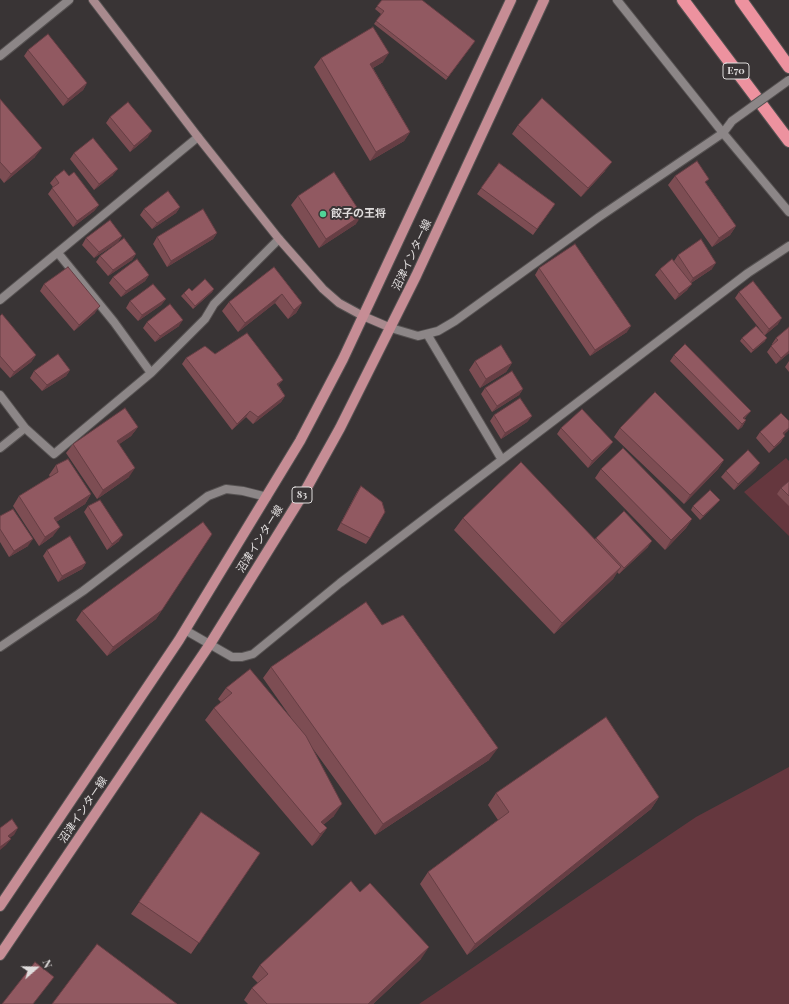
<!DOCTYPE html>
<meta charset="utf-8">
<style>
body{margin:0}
#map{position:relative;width:789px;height:1004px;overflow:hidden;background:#393435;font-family:"Playfair Display",serif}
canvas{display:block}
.north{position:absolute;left:16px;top:948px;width:40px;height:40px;-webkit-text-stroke:3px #393435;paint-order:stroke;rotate:70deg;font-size:11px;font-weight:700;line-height:16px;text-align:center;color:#e0dddd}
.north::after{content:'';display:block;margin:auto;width:14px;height:18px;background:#e0dddd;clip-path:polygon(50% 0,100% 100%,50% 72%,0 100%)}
</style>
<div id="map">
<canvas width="789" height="1004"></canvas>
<div class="north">N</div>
</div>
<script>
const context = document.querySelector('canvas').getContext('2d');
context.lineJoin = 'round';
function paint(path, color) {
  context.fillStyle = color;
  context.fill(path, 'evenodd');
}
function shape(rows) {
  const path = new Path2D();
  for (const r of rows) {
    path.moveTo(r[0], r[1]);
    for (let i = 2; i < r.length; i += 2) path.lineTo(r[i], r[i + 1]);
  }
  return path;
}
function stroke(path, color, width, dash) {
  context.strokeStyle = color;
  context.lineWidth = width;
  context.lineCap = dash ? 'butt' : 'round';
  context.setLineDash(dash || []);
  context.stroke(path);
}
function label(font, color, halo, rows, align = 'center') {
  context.font = font + ' "Playfair Display","Noto Sans JP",serif';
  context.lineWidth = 4;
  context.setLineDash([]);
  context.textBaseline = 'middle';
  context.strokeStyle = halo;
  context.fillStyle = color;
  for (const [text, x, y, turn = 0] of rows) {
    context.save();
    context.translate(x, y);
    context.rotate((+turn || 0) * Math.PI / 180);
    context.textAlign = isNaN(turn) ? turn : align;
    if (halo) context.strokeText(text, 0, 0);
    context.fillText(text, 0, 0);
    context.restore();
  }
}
paint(shape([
 [786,458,789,461,789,536,744,492],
 [789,767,789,1004,419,1004,696,817]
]), '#65373e');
const street = shape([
 [617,0,723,133,789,212],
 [0,56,69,0],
 [58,253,114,322,151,373],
 [0,300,198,137],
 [391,328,418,336,438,331,455,321,599,217,723,133,732,121],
 [427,334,502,460],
 [0,395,25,428,54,454,151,373,205,319,214,304,279,239],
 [0,448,25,428],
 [185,630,232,657,242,657,253,654,340,583,428,516,748,273,789,246],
 [0,647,83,591,208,496,226,489,243,491,267,497]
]);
const secondary = shape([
 [93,0,198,137,279,239,323,289,339,303,363,316,391,328]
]);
const primary = shape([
 [0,906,179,640,300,441,343,359,511,0],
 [0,955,210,644,305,491,340,428,416,276,544,0]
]);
const highway = shape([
 [683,0,789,141],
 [741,0,789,67]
]);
stroke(street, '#565252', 10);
stroke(secondary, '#565252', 10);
stroke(primary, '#565252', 12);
stroke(highway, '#565252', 14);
stroke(street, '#8c8687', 8);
stroke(secondary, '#a98a8e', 8);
stroke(primary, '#c68d95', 10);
stroke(highway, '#ed929f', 12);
const streetBridge = shape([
 [732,121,789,80]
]);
stroke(streetBridge, '#565252', 10, []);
stroke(streetBridge, '#8c8687', 8);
paint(shape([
 [382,0,475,41,446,80,374,24,381,14,375,9],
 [28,50,87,83,83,90,63,106,24,56],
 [321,58,383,62,373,68,410,132,404,141,370,161,314,67],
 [0,99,35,157,4,183,0,178],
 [110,117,148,137,130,152,106,123],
 [518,125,605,171,581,197,512,134],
 [74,153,113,175,94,190,70,159],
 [499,163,555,204,533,235,477,194],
 [69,176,99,205,94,211,73,227,48,194,53,187,50,183,55,177],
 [675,176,706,183,736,226,730,235,712,247,668,185],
 [298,196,356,224,319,248,291,205],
 [180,207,176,213,152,229,140,215,144,209],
 [217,233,213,239,167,267,153,244,157,237],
 [122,236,118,242,94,258,82,245,86,238],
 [136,254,132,260,108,276,96,262,100,256],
 [678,255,712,269,691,283,687,290,675,300,655,275,660,269,674,261],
 [274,267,302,303,296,313,288,319,275,303,238,332,222,311,229,302],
 [539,268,627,332,590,356,535,275],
 [149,275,145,281,121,297,109,283,113,277],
 [44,284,95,313,74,331,40,291],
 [214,289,212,292,193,309,181,296,184,293,192,291],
 [739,292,778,324,765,335,765,341,751,353,740,341,742,338,763,333,735,298],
 [166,299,161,305,138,321,126,308,130,301],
 [0,316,36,355,31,362,10,378,0,367],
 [147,322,179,326,155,342,143,328],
 [776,338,789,353,776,364,767,352,772,345,772,344],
 [215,354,279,386,285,396,281,402,253,424,246,417,232,430,182,364,186,358],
 [674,355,746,417,744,419,746,420,742,427,738,430,670,361],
 [475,361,512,363,506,372,480,388,469,370],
 [789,361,789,372,785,367],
 [70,370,66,376,42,391,30,378,34,371],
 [485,388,523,389,519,395,492,412,481,394],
 [494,415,532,416,527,422,501,439,490,421],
 [789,421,789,429,784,434,781,442,769,453,756,438,760,432],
 [138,427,131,436,119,444,129,477,97,499,66,453,73,444],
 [561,428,613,442,608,448,588,468,557,434],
 [620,428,724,460,718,469,684,504,614,437],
 [56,465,91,494,85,504,56,522,53,536,39,546,13,506,19,496,50,477,49,475],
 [601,469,692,519,686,528,665,550,595,478],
 [756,469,734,490,721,477,726,471],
 [789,481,789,506,777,494,781,488],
 [361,486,370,538,366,544,337,530,357,492],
 [717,503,700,520,691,510,693,506],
 [88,506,119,541,107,550,84,512],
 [0,516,28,546,9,557,0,542],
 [463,518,595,539,596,538,648,547,619,574,617,572,613,579,554,634,454,530],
 [47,550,86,563,82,569,58,582,43,556],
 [162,610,156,619,107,656,76,620,82,611],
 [382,625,489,760,375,835,311,746,334,816,323,825,327,828,318,840,312,846,205,720,214,708,221,702,218,699,226,688,294,722,263,678,271,667],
 [496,793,659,797,651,809,467,955,420,884,428,872,498,820,488,805],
 [201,812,260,853,191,954,131,914],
 [421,959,373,1004,248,1004,244,1000,252,988,258,983,252,977,260,965]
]), '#7d4d53');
paint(shape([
 [389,53,383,62,364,73,370,64],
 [87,83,83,90,63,106,68,99],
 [152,131,148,137,130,152,134,146],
 [410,132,404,141,370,161,376,152],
 [42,148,35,157,4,183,11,174],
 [612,162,605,171,581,197,588,188],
 [118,169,113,175,94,190,99,184],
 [99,205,94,211,73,227,77,221],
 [180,207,176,213,152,229,157,223],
 [362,215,356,224,319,248,326,239],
 [736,226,730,235,712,247,719,238],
 [217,233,213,239,167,267,171,261],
 [122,236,118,242,94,258,99,252],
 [136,254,132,260,108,276,113,270],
 [716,263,712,269,689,284,693,278],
 [149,275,145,281,121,297,126,291],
 [692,284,687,290,675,300,679,294],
 [214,289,212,292,193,309,195,306],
 [282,294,275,303,238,332,245,323],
 [166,299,161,305,138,321,142,315],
 [302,303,296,313,288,319,294,310],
 [100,306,95,313,74,331,79,325],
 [782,318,778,324,765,335,769,329],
 [183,320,179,326,155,342,160,336],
 [631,326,627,332,590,356,595,350],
 [767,338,765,341,751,353,753,350],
 [789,351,789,353,776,364,781,358],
 [36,355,31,362,10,378,14,372],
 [512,363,506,372,480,388,486,379],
 [70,370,66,376,42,391,47,385],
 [283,380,278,386,277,384],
 [523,389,519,395,492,412,497,406],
 [285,396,281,402,253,424,258,417],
 [250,411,246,417,232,430,237,424],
 [751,411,746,417,741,422,743,418],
 [532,416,527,422,501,439,505,433],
 [746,420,742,427,738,430,742,424],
 [138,427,131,436,111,450,117,441],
 [789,428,789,429,788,431,778,440,783,433],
 [785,436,781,442,769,453,774,447],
 [613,442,608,448,588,468,592,461],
 [724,460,718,469,684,504,690,495],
 [760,463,756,469,734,490,738,484],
 [135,468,129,477,97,499,103,490],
 [91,494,85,504,48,527,54,518],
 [720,500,700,520,703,516],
 [692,519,686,528,665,550,671,540],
 [60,527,53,536,39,546,45,537],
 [123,535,119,541,107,550,112,544],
 [33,539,28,546,9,557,14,551],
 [652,541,648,547,619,574,624,568],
 [86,563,82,569,58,582,62,576],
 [621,567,613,579,554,634,562,623],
 [162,610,156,619,107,656,113,647],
 [498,748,489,760,375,835,383,824],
 [659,797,651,809,467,955,475,944],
 [342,804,334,816,317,830,321,822],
 [18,828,14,835,4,842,8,836],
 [327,828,318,840,312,846,320,834],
 [11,839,6,845,0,850,0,847],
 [429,947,421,959,373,1004,368,1004]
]), '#663e44');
const building = shape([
 [382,0,422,0,475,41,448,77,376,21,384,11,377,6,382,0],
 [373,27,389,53,370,64,410,132,376,152,321,58,373,27],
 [48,34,87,83,68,99,28,50,48,34],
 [542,98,612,162,588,188,518,125,542,98],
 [0,99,42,148,11,174,0,162,0,99],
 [128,102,152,131,134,146,110,117,128,102],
 [93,138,118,169,99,184,74,153,93,138],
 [697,161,709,179,705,182,736,226,719,238,675,176,697,161],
 [499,163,555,204,537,229,481,188,499,163],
 [64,170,69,176,74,172,99,205,77,221,52,188,59,183,55,177,64,170],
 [334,172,362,215,326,239,298,196,334,172],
 [168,191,180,207,157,223,144,209,168,191],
 [203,209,217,233,171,261,157,237,203,209],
 [110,220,122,236,99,252,86,238,110,220],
 [124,238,136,254,113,270,100,256,124,238],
 [701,239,716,263,693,278,678,255,701,239],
 [575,244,631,326,595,350,539,268,575,244],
 [137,259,149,275,126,291,113,277,137,259],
 [672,259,692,284,679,294,660,269,672,259],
 [68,267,100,306,79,325,44,284,68,267],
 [274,267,302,303,294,310,282,294,245,323,229,302,274,267],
 [205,279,214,289,195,306,184,293,189,288,192,291,205,279],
 [753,281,782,318,769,329,739,292,753,281],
 [153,284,166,299,142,315,130,301,153,284],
 [170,304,183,320,160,336,147,322,170,304],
 [2,314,36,355,14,372,0,356,0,316,2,314],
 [756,326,767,338,753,350,742,338,756,326],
 [789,327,789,351,781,358,771,346,778,340,776,338,789,327],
 [247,333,283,380,277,384,285,396,258,417,250,411,237,424,186,358,205,346,215,354,247,333],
 [685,344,751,411,743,418,746,420,742,424,674,355,685,344],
 [501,345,512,363,486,379,475,361,501,345],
 [58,354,70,370,47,385,34,371,58,354],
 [512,371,523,389,497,406,485,388,512,371],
 [655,392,724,460,690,495,620,428,655,392],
 [520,398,532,416,505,433,494,415,520,398],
 [125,408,138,427,117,441,135,468,103,490,73,444,125,408],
 [582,409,613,442,592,461,561,428,582,409],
 [781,413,789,421,789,428,783,433,785,436,774,447,760,432,781,413],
 [623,448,692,519,671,540,601,469,623,448],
 [748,450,760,463,738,484,726,471,748,450],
 [68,459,91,494,54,518,60,527,45,537,19,496,58,472,56,465,68,459],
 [521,462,621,567,562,623,463,518,521,462],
 [789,481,789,496,781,488,789,481],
 [361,486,382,502,385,512,370,538,341,523,361,486],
 [710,490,720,500,703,516,693,506,710,490],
 [100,500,123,535,112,544,88,506,100,500],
 [13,509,33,539,14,551,0,529,0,516,13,509],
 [624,511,652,541,624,568,596,538,624,511],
 [203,522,212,534,162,610,113,647,82,611,203,522],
 [70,536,86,563,62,576,47,550,70,536],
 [366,602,382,625,403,615,498,748,383,824,271,667,366,602],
 [250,669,306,736,342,804,321,822,327,828,320,834,214,708,232,693,226,688,250,669],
 [606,717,659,797,475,944,428,872,509,812,496,793,606,717],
 [201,812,260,853,199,943,139,902,201,812],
 [12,819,18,828,8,836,11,839,0,847,0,828,12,819],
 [351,881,360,892,370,883,429,947,368,1004,267,1004,252,988,268,974,260,965,351,881],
 [97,944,177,1004,52,1004,97,944],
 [35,962,54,977,33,1004,2,1004,35,962]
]);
paint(building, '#915961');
stroke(building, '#663e44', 1);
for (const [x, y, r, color] of [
 [323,214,4,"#50d398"]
]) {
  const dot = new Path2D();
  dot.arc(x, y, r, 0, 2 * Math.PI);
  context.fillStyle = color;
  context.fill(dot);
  stroke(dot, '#393435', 1.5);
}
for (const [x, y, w] of [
 [736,71,26],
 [302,495,20]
]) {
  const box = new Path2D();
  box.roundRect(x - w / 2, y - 8, w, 16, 3);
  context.fillStyle = '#393435';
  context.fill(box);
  stroke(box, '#e0dddd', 1);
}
label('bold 10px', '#e0dddd', null, [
 ["E70",736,71],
 ["83",302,495]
]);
label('bold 11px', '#e0dddd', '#393435', [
 ["餃子の王将",331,214]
], 'left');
label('11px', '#e0dddd', '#393435', [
 ["沼津インター線",412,255,-65],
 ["沼津インター線",260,539,-58],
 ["沼津インター線",83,810,-56]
]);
</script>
